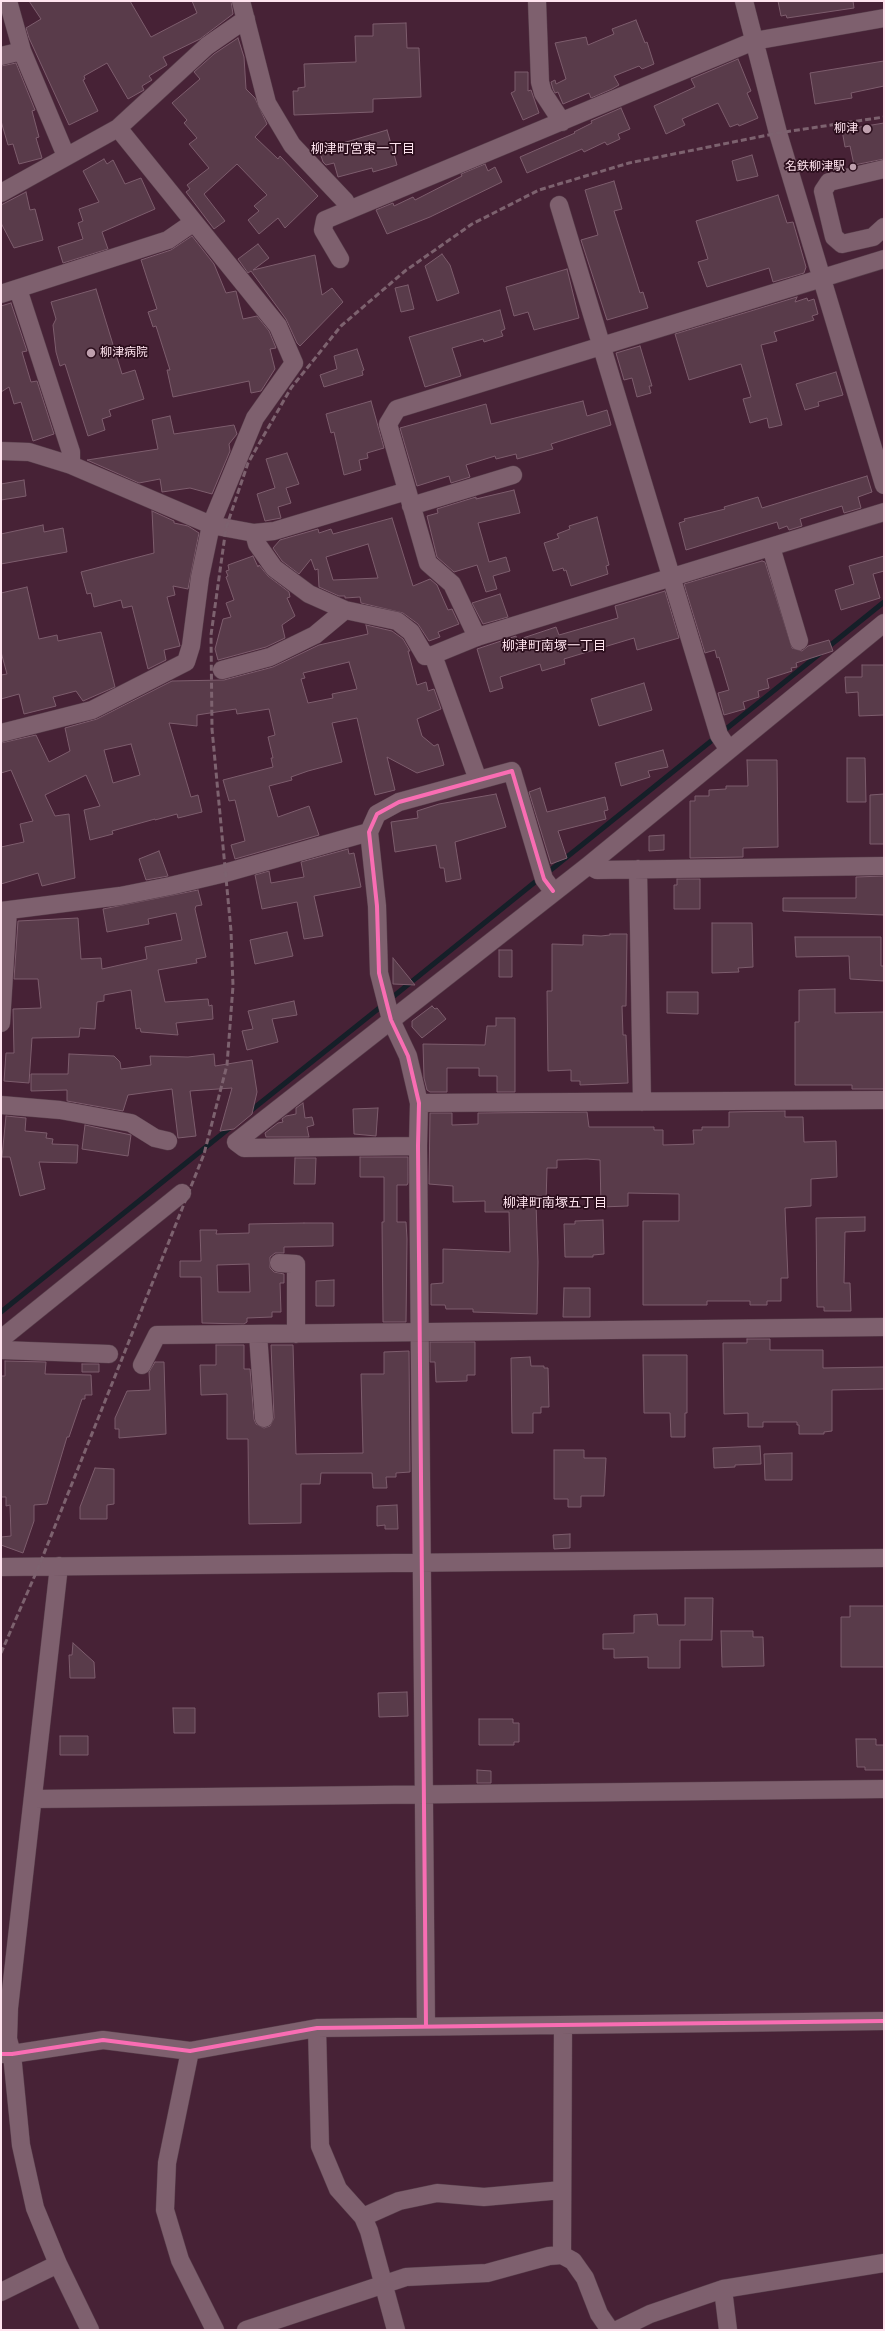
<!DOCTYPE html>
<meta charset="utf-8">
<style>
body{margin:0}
#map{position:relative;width:885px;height:2331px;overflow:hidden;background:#472236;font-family:"PT Sans",sans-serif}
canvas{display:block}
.frame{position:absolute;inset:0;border:2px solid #ffe4ef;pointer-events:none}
</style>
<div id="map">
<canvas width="885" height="2331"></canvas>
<div class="frame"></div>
</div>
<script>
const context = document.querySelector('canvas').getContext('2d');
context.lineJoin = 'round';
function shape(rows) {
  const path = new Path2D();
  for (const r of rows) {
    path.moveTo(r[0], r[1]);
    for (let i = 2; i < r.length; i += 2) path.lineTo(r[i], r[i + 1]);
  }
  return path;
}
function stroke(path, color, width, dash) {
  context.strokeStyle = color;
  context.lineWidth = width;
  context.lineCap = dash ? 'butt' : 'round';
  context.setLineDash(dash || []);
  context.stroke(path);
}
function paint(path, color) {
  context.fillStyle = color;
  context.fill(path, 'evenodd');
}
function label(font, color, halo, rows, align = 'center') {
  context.font = font + ' "PT Sans","Noto Sans JP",sans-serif';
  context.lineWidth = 3.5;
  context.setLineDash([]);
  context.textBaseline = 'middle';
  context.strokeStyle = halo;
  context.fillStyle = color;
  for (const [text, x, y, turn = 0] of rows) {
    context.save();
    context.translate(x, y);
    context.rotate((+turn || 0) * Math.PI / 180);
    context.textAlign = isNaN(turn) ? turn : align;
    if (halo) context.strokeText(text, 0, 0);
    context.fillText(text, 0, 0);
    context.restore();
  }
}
stroke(shape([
 [547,873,884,602],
 [389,1000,540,878],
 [249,1112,383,1005],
 [1,1312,232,1126]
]), '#151f28', 5);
const building = shape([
 [29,1,130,1,151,37,197,13,192,1,231,1,233,14,200,39,163,57,167,65,149,76,152,80,142,86,144,90,128,99,107,63,84,76,85,79,83,80,98,111,69,125,29,38,26,28,41,19,29,1],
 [778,1,853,1,854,8,787,18,786,15,781,16,778,1],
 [636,20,645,43,647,42,654,64,642,69,639,66,614,76,619,85,612,89,591,98,589,93,563,104,558,92,555,93,553,89,551,82,555,80,556,84,566,79,555,43,586,37,588,45,614,34,612,29,636,20],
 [406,23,407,48,419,48,421,97,373,99,373,112,294,115,293,91,298,91,298,88,305,87,304,64,356,62,355,36,373,36,373,24,406,23],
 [238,38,244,57,246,89,255,98,267,124,255,137,278,159,280,156,318,196,285,228,278,218,259,234,248,220,259,211,254,206,267,195,237,164,204,194,225,221,214,229,186,192,190,189,187,185,209,168,189,144,197,138,184,123,187,120,172,103,200,79,194,72,214,54,238,38],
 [738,59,751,91,747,93,758,118,739,126,738,124,730,127,718,103,682,119,685,125,666,134,654,106,695,87,691,79,738,59],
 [884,61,884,86,851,93,852,98,815,104,810,73,884,61],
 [16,63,35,110,32,111,39,137,36,138,42,158,19,164,13,144,8,145,1,121,1,66,16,63],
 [515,72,528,72,528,91,531,90,539,113,523,120,511,93,515,91,515,72],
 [621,108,630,129,618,134,620,139,607,145,605,142,584,152,582,149,527,173,520,157,575,133,574,132,592,123,591,121,621,108],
 [884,123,884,159,854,165,850,146,845,147,842,130,884,123],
 [387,130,397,165,373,172,372,168,338,177,334,163,326,165,323,162,319,150,387,130],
 [752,155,758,176,737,181,732,161,752,155],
 [104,159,107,164,113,160,125,184,141,178,155,209,102,232,108,249,63,263,58,247,83,239,78,223,83,221,79,209,99,202,83,171,104,159],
 [485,164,488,171,495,167,502,182,430,217,387,234,376,210,393,203,394,206,413,197,415,200,462,176,461,174,485,164],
 [614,181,622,209,614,211,640,293,643,292,648,308,607,320,581,240,598,235,585,190,614,181],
 [26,192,30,210,35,209,43,240,14,248,1,223,1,205,26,192],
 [778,195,787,223,793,222,806,267,804,273,773,282,769,268,707,287,698,262,708,259,696,221,778,195],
 [192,236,214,264,226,293,236,291,243,319,257,316,269,331,276,348,270,349,275,369,261,391,251,393,249,381,173,397,167,370,170,370,156,326,153,327,148,312,157,309,141,260,171,250,192,236],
 [258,244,269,258,253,270,315,255,322,295,332,288,343,302,300,346,297,343,286,319,251,271,248,273,238,259,258,244],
 [442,254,450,265,459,293,437,301,425,266,442,254],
 [567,269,579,318,534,330,528,312,514,316,506,287,567,269],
 [408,285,414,309,401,312,395,288,408,285],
 [96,289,122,374,135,370,144,399,109,410,111,416,102,419,105,430,88,436,65,364,60,366,56,352,53,325,56,319,51,302,96,289],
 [797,297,795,302,807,298,808,301,814,299,818,314,812,316,814,320,774,332,777,341,761,345,782,425,769,428,767,418,750,423,743,399,751,397,741,364,689,380,675,334,797,297],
 [11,303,27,351,22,352,31,382,37,381,54,434,33,441,21,402,14,404,9,387,1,392,1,306,11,303],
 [500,310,505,329,501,331,503,336,484,342,483,339,452,348,461,376,425,387,409,337,500,310],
 [640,346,652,386,649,386,651,393,637,397,632,378,624,380,616,353,640,346],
 [357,349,364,370,362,371,363,375,324,387,320,375,337,369,334,356,357,349],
 [836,372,843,395,818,402,819,406,805,410,796,384,836,372],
 [371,401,384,448,367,453,368,458,359,460,361,470,344,475,334,432,331,433,326,414,371,401],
 [583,401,587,416,607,410,611,425,551,444,553,449,517,459,516,454,496,459,495,456,466,465,470,477,451,483,449,476,417,486,400,428,486,404,491,424,583,401],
 [170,416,174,434,234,425,237,434,229,444,230,451,212,494,190,488,162,492,160,479,139,483,87,460,158,449,152,420,170,416],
 [287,453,299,484,286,488,291,503,278,507,281,518,265,521,257,494,275,488,266,459,287,453],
 [867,476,872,492,858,497,861,508,844,513,842,506,800,519,802,526,789,530,787,526,779,529,777,522,686,550,679,523,685,521,684,519,725,509,724,507,758,497,762,508,867,476],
 [24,480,26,496,1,500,1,484,24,480],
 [514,490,520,513,478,523,489,562,506,557,510,571,493,576,497,589,486,592,477,565,454,572,437,557,427,516,438,513,437,509,476,497,476,499,514,490],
 [152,511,174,521,174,523,188,526,199,533,188,589,173,586,175,595,167,597,180,646,164,650,166,660,148,669,132,606,123,608,121,600,94,607,91,593,87,594,81,572,154,553,152,511],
 [597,517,609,565,606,566,608,574,571,586,566,570,564,571,563,568,553,571,544,543,559,538,557,534,570,529,569,526,597,517],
 [392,518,413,586,430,579,437,585,448,610,452,609,459,624,438,632,440,637,429,641,418,624,403,613,361,603,360,597,345,598,345,596,339,596,319,587,318,569,315,570,311,559,299,574,282,561,273,548,280,540,318,529,319,533,331,529,333,534,392,518],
 [368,544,378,578,333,580,326,557,368,544],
 [43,525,44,532,63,528,67,552,1,564,1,534,43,525],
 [253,556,258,567,259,565,268,576,289,592,290,597,287,598,295,616,282,625,285,638,266,647,218,660,215,649,223,619,231,617,226,603,234,600,226,577,228,576,226,571,229,570,228,565,253,556],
 [884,556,884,571,873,574,880,598,841,610,835,590,854,584,849,566,884,556],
 [762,561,765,562,792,648,802,651,808,646,829,640,833,651,796,663,797,667,791,668,792,671,767,679,769,688,758,691,759,697,743,702,745,709,724,715,718,693,729,690,719,657,717,658,715,650,705,653,684,584,762,561],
 [27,587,39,639,57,635,58,641,101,632,115,687,83,701,76,691,53,697,56,706,24,714,19,694,1,699,1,675,7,674,1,652,1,593,27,587],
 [665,591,679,638,637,650,634,638,564,659,565,664,542,671,540,664,500,677,503,688,490,692,477,649,516,636,517,640,556,627,559,635,618,618,615,606,665,591],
 [500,594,508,617,483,624,472,603,500,594],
 [366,625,392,631,403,639,410,651,408,651,417,685,426,682,428,691,434,689,441,709,417,719,422,736,434,746,438,744,444,765,417,773,387,757,395,790,375,795,357,718,332,723,342,762,308,771,291,777,292,780,269,786,278,817,309,806,319,835,235,859,231,845,245,841,235,800,229,801,223,780,273,767,271,758,273,758,268,737,275,735,269,709,237,714,236,709,197,715,197,726,169,723,191,797,198,795,202,812,178,818,177,814,155,820,155,819,112,831,113,834,90,840,84,810,100,806,86,775,45,795,55,816,69,814,75,878,42,886,38,873,1,884,1,847,24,842,20,824,33,821,11,770,1,773,1,743,36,735,49,762,70,751,65,728,97,719,172,681,224,680,273,667,319,645,368,634,366,625],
 [349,662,357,689,332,694,333,698,308,703,301,679,305,678,303,673,349,662],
 [131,744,140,775,113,783,104,750,131,744],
 [862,665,884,665,884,715,859,716,858,692,846,693,845,677,862,677,862,665],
 [644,683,652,710,599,726,591,699,644,683],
 [663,750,668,767,648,771,650,777,621,786,615,763,663,750],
 [847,758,865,758,866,802,847,802,847,758],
 [747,760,777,760,778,847,743,848,743,857,690,858,690,801,695,801,695,796,709,796,709,790,726,789,726,786,748,786,747,760],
 [540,788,547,812,605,797,608,810,604,811,606,819,558,831,567,858,551,864,529,792,540,788],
 [496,794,506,827,455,842,461,879,446,882,444,868,440,868,436,845,395,852,391,822,418,818,417,811,439,804,496,794],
 [884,794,884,844,870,844,870,795,884,794],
 [664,835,664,850,649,851,649,836,664,835],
 [348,849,349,854,354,853,361,887,314,896,323,936,304,939,297,902,262,909,255,875,269,871,271,883,304,877,301,862,348,849],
 [159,851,168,876,146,880,139,859,159,851],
 [884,876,884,915,783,911,783,898,856,898,856,877,884,876],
 [677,879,700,879,700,909,674,909,674,885,677,885,677,879],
 [198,890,202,905,196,906,195,909,206,957,196,959,197,963,158,970,165,1002,208,999,209,1006,212,1005,213,1019,176,1023,178,1035,141,1032,140,1028,136,1029,131,990,104,995,104,1001,97,1002,95,1029,80,1028,79,1037,32,1038,29,1083,4,1081,6,1053,14,1053,13,1009,41,1008,38,979,14,979,18,921,78,918,81,959,101,958,102,969,147,959,145,947,182,940,176,913,148,919,149,924,107,932,103,909,198,890],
 [712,923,752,923,753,967,738,968,739,972,712,973,712,923],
 [287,932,293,956,255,964,250,940,287,932],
 [610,934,627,934,626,1006,622,1006,623,1035,626,1035,628,1083,580,1085,580,1081,571,1081,571,1070,548,1071,547,991,552,991,552,944,583,945,583,935,601,936,610,935,610,934],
 [795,937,881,937,881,966,884,966,884,981,850,979,849,956,796,957,795,937],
 [499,950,512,950,512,977,499,977,499,950],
 [393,958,415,985,393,984,393,958],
 [835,989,835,1013,884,1012,884,1089,852,1089,852,1085,795,1085,795,1022,799,1022,799,990,835,989],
 [667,992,698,992,698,1014,667,1013,667,992],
 [294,1001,297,1015,272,1019,278,1042,247,1050,242,1031,253,1029,248,1011,294,1001],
 [432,1006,435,1009,437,1008,446,1019,422,1038,412,1027,412,1021,432,1006],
 [496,1018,515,1018,515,1092,497,1092,497,1076,479,1076,479,1068,447,1068,447,1092,430,1092,427,1090,424,1078,423,1044,485,1045,487,1026,496,1026,496,1018],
 [69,1054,114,1056,120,1062,121,1069,151,1065,150,1056,188,1057,214,1054,215,1066,252,1060,257,1092,252,1114,234,1129,220,1131,232,1088,190,1091,196,1136,178,1138,172,1089,128,1095,123,1111,67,1101,67,1090,31,1091,31,1074,68,1074,69,1054],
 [303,1103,305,1118,312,1117,314,1125,307,1127,309,1137,266,1137,265,1133,278,1123,283,1122,282,1119,286,1116,296,1114,296,1108,303,1103],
 [378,1108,376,1136,354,1134,353,1109,378,1108],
 [785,1111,785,1117,803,1117,804,1142,836,1141,837,1177,811,1179,811,1206,785,1208,788,1278,781,1278,781,1301,767,1301,767,1305,750,1305,750,1301,707,1301,707,1305,643,1305,643,1221,679,1221,679,1194,628,1193,628,1206,601,1207,600,1160,587,1159,557,1160,557,1168,547,1168,546,1203,536,1203,538,1262,537,1314,473,1312,473,1309,446,1309,445,1305,431,1305,431,1284,443,1283,443,1249,510,1252,509,1212,485,1212,485,1201,453,1202,453,1186,429,1184,430,1113,452,1113,452,1125,478,1124,478,1113,587,1112,589,1127,654,1127,654,1130,663,1130,663,1145,694,1144,693,1130,702,1130,702,1127,729,1127,729,1112,785,1111],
 [6,1116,26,1118,25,1131,47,1133,46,1138,53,1139,52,1144,78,1145,77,1163,39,1162,45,1189,20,1196,10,1157,2,1157,6,1116],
 [85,1125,131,1135,128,1156,82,1149,85,1125],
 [360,1157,408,1157,408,1183,407,1185,397,1185,397,1222,406,1222,407,1239,406,1322,383,1322,382,1222,384,1222,384,1177,360,1177,360,1157],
 [295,1158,316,1158,315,1184,294,1184,295,1158],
 [865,1217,865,1231,845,1232,844,1283,850,1283,851,1311,824,1311,824,1307,817,1307,816,1218,865,1217],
 [603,1220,604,1254,593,1255,593,1257,565,1257,564,1224,575,1224,575,1221,603,1220],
 [304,1223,333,1223,333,1246,284,1247,284,1253,275,1253,270,1257,270,1268,274,1272,284,1274,284,1283,280,1283,281,1312,272,1312,272,1317,247,1318,247,1322,244,1324,202,1323,201,1277,180,1277,180,1261,201,1261,200,1230,217,1230,216,1234,249,1233,249,1224,304,1223],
 [249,1264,250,1292,218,1292,217,1265,249,1264],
 [334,1280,334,1306,316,1306,316,1281,334,1280],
 [564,1288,590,1288,590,1317,563,1317,564,1288],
 [747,1339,770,1339,770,1350,823,1350,823,1368,884,1367,884,1389,832,1390,832,1431,824,1432,824,1434,799,1434,799,1425,797,1425,797,1422,763,1422,763,1427,748,1427,748,1413,724,1414,723,1343,747,1343,747,1339],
 [430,1342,475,1342,475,1375,467,1375,467,1381,436,1382,435,1362,430,1362,430,1342],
 [216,1345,244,1345,244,1369,250,1369,254,1419,256,1424,264,1428,270,1426,274,1418,271,1345,293,1345,296,1454,363,1453,361,1374,384,1374,384,1352,409,1351,410,1472,396,1473,396,1477,386,1477,387,1488,373,1488,372,1473,321,1473,320,1484,301,1484,301,1523,249,1524,248,1439,227,1439,227,1394,201,1395,200,1365,216,1365,216,1345],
 [643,1355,687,1355,687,1413,685,1413,685,1437,671,1437,670,1413,644,1413,643,1355],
 [530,1357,531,1366,544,1366,544,1368,548,1368,549,1407,541,1407,541,1413,533,1413,533,1433,512,1433,511,1358,530,1357],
 [5,1361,46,1362,45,1374,91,1375,92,1395,85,1395,85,1399,82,1399,69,1437,67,1437,47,1504,34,1505,34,1521,23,1553,1,1545,1,1537,11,1536,10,1505,6,1506,6,1497,1,1497,1,1376,5,1376,5,1361],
 [155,1362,164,1362,166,1434,119,1438,119,1429,115,1429,115,1418,127,1391,150,1390,149,1372,155,1362],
 [82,1364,99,1364,99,1372,82,1372,82,1364],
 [760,1446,761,1464,735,1465,735,1467,714,1468,713,1448,760,1446],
 [554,1450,584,1450,584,1458,606,1458,604,1496,581,1496,581,1507,568,1507,568,1499,554,1499,554,1450],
 [792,1453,792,1480,765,1480,764,1454,792,1453],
 [95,1468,114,1469,114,1504,107,1505,107,1519,80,1519,80,1507,95,1468],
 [397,1505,398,1529,385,1529,385,1525,377,1526,377,1506,397,1505],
 [570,1534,570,1548,554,1549,553,1535,570,1534],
 [685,1598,713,1598,712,1640,680,1640,680,1668,648,1668,648,1657,614,1658,614,1649,603,1649,603,1634,634,1633,634,1615,657,1614,658,1625,685,1625,685,1598],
 [850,1606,884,1606,884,1667,841,1667,841,1617,850,1617,850,1606],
 [721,1631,753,1631,753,1637,763,1637,764,1666,722,1667,721,1631],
 [73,1643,94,1662,95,1678,70,1678,69,1655,72,1655,73,1643],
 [407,1692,408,1716,379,1717,378,1693,407,1692],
 [173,1708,195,1708,195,1733,174,1733,173,1708],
 [479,1719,513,1719,513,1723,519,1723,519,1742,514,1742,514,1745,479,1745,479,1719],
 [60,1736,88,1736,88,1755,60,1755,60,1736],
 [856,1739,876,1739,876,1745,884,1745,884,1770,865,1770,865,1767,857,1767,856,1739],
 [477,1770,491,1771,491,1783,477,1783,477,1770]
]);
paint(building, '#593b4a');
stroke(building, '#7d5d6d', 1);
const minor = shape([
 [8,1,22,51,66,156],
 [241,1,267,103,292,145,345,201,349,210],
 [537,1,540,82,543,93,562,122],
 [744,1,778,133,884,485],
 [1,56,22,51],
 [884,169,829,182,823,191,834,237,842,244,873,237,884,227],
 [1,193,118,128,207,46,246,19],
 [559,205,719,735,729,750],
 [340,259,323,230,325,220,754,41,884,18],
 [18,289,71,452,71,465],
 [1,294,168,240,194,222],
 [1,451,29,452,71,465,211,525,254,533,274,531,407,491],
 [411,506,513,475],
 [254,533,257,544,274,568,309,594,345,610,397,621,411,632,425,656,433,655,478,780],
 [771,547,799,641],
 [477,637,452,584,428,563,388,424,397,409,884,259],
 [433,655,477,637,884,512],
 [222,670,270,657,315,635,345,610],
 [1,733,92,710,186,662,191,646,200,577,211,525,255,418,294,363,278,326,118,128],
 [589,865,597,870,884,866],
 [638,869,642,1102],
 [1,911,120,896,170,886,225,873,369,832],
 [1,1023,8,910],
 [419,1103,884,1100],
 [1,1105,60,1110,131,1123,155,1138,168,1141],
 [418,1146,244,1148,236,1142,589,865,884,623],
 [279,1263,296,1264,296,1334],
 [258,1334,264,1418],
 [1,1339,182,1193],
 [1,1350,109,1354],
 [142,1365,157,1335,884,1327],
 [59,1566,9,2008,8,2039,12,2054,21,2145,35,2208,58,2264,90,2330],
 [1,1567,884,1558],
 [34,1799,884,1789],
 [426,2026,418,1146,419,1103,408,1056,391,1020,379,973,377,906,369,832,377,814,399,802,512,771,544,879,553,891],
 [317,2028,320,2146,338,2189,363,2217,369,2231,396,2330],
 [190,2051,167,2163,165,2210,180,2260,215,2330],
 [1,2054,12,2054,103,2040,190,2051,317,2028,884,2021],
 [363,2217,399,2201,437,2193,484,2197,562,2190],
 [562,2255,563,2025],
 [723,2289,728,2330],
 [1,2292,58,2264],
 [246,2330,406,2277,487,2273,549,2256,562,2255,573,2261,585,2278,599,2314,610,2330],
 [617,2330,650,2314,723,2289,884,2263]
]);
stroke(minor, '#583e4b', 19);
stroke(minor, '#7e606e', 18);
stroke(shape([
 [1,1653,39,1566,204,1154,227,1065,233,986,231,931,212,729,211,635,226,528,248,463,291,388,341,326,405,271,472,224,539,190,629,163,778,133,884,117]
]), '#7d626f', 3, [6, 3]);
stroke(shape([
 [426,2026,418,1146,419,1103,408,1056,391,1020,379,973,377,906,369,832,377,814,399,802,512,771,544,879,553,891],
 [1,2054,12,2054,103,2040,190,2051,317,2028,884,2021]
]), '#f96db3', 4);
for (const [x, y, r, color] of [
 [867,129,5,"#bfa0ae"],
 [853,167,4,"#bfa0ae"],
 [91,353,5,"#bfa0ae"]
]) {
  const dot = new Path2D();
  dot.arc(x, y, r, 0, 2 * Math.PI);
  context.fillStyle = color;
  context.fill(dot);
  stroke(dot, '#2b0e1c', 1.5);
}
label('12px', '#ffe4ef', '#2b0e1c', [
 ["柳津",858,129],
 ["名鉄柳津駅",845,167],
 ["柳津病院",100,353,"left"]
], 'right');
label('13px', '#ffe4ef', '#2b0e1c', [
 ["柳津町宮東一丁目",363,149],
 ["柳津町南塚一丁目",554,646],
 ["柳津町南塚五丁目",555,1203]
]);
</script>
